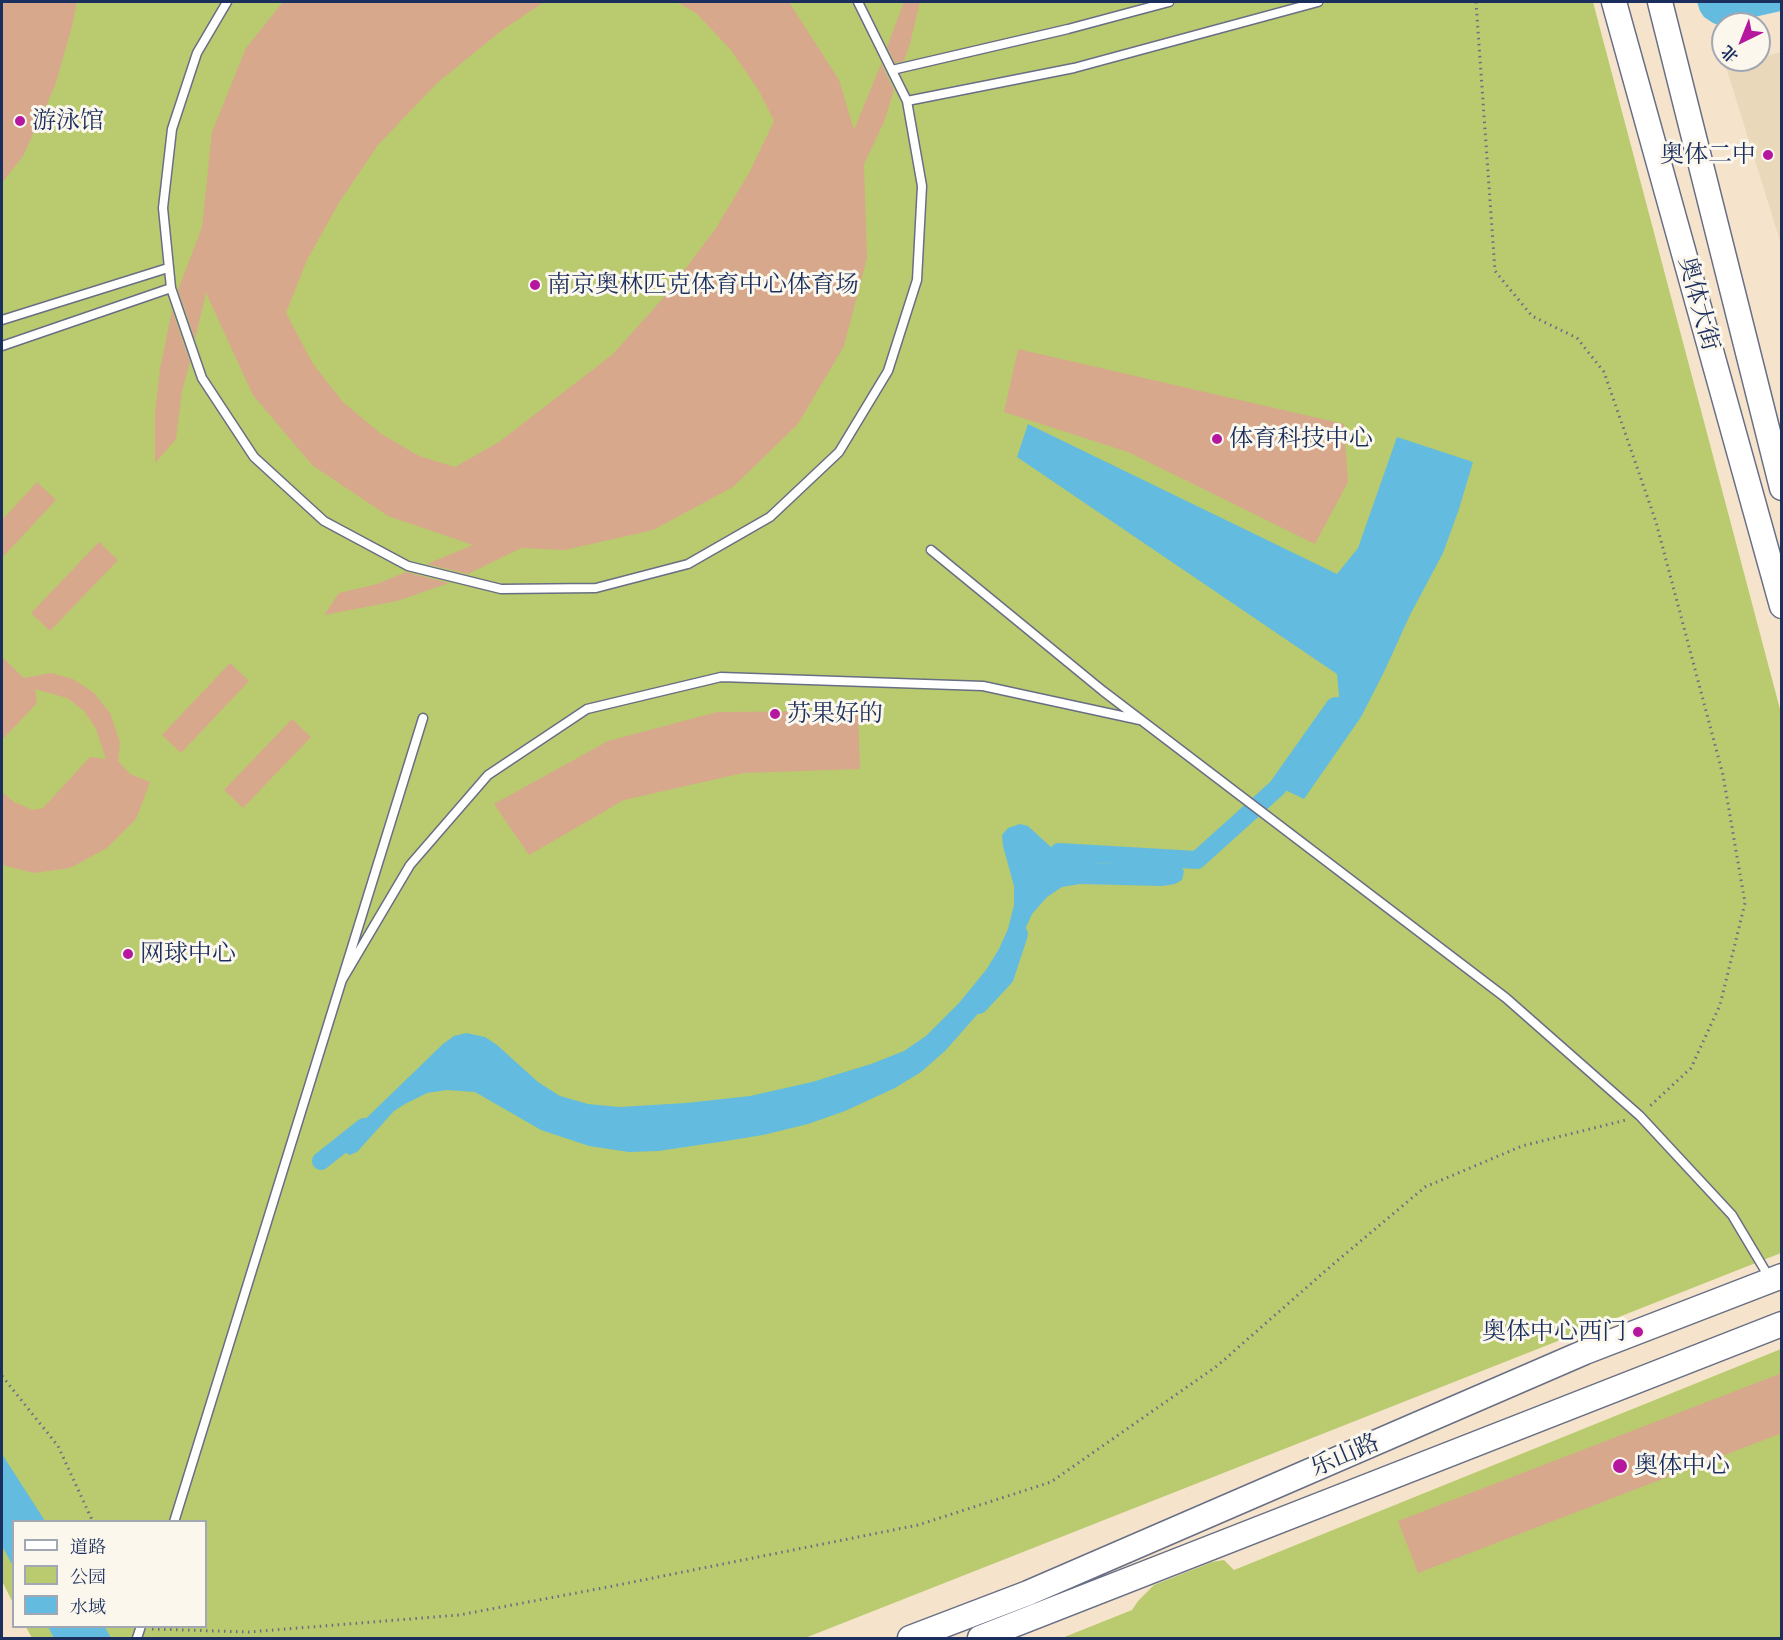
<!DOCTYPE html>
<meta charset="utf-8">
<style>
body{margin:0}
#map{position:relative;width:1783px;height:1640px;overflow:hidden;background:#f6e3cb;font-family:"EB Garamond","Noto Serif SC",serif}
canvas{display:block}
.frame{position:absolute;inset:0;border:3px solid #1b2f5e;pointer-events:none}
.legend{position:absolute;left:12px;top:1520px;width:195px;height:108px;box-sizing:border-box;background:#fbf7ec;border:2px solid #a1a7b3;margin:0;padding:8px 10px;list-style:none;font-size:18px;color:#1b2f5e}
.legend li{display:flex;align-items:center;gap:12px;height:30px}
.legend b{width:30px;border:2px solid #a1a7b3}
.north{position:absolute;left:1711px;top:12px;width:60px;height:60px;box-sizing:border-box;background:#fbf7ec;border:2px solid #a1a7b3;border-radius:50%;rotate:223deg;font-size:16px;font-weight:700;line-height:24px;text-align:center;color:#1b2f5e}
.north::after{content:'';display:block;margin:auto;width:21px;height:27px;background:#b5179e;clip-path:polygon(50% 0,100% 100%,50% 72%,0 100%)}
</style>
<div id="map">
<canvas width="1783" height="1640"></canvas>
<div class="frame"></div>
<ul class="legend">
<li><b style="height:8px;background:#fff"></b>道路</li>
<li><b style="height:16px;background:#b9cb6e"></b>公园</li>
<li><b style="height:16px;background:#63bbe0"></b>水域</li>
</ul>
<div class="north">北</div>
</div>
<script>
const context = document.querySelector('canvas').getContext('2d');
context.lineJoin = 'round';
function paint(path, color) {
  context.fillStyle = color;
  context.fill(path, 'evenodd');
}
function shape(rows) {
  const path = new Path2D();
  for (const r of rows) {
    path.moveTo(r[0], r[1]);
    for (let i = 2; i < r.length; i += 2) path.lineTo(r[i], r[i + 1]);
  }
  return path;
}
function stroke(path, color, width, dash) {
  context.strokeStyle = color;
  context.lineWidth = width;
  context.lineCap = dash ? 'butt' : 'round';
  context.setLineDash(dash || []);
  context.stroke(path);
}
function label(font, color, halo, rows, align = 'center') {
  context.font = font + ' "EB Garamond","Noto Serif SC",serif';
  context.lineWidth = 6;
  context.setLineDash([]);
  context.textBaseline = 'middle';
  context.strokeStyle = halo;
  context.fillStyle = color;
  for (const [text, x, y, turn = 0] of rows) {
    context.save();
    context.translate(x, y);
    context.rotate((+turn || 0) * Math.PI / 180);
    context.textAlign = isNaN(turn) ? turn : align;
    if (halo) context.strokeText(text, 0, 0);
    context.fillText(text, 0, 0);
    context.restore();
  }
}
paint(shape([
 [1781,52,1782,52,1781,244,1726,67,1752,60,1759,60,1759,58]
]), '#ead8ba');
paint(shape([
 [2,2,1593,2,1781,713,1781,1253,805,1638,32,1638,26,1627,206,1626,206,1522,14,1522,13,1603,2,1581],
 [1781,1349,1781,1638,1062,1638,1132,1610,1138,1601,1154,1585,1212,1562,1224,1560,1234,1570]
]), '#b9cb6e');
paint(shape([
 [1697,2,1781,2,1781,11,1723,24,1721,26,1713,23,1704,17,1700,11],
 [1028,424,1337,574,1358,548,1397,437,1473,462,1459,509,1443,553,1410,615,1384,672,1361,717,1304,799,1283,789,1307,747,1339,696,1337,674,1017,457],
 [1020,824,1028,826,1053,849,1088,862,1106,864,1168,860,1180,865,1184,871,1182,880,1175,884,1162,886,1080,884,1062,887,1047,897,1032,914,1017,947,983,1008,945,1051,921,1072,895,1088,845,1111,808,1124,763,1135,726,1141,658,1151,629,1152,589,1146,541,1130,475,1092,447,1090,427,1093,405,1104,394,1111,357,1152,349,1155,344,1151,345,1141,354,1130,443,1044,454,1036,466,1033,485,1037,497,1045,538,1082,560,1096,588,1104,619,1107,686,1103,750,1096,812,1082,871,1064,904,1051,926,1036,959,1003,986,970,999,949,1008,929,1014,905,1014,886,1003,846,1002,835,1008,828],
 [2,1454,45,1521,14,1522,13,1566,2,1546],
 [48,1627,105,1627,111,1638,54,1638]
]), '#63bbe0');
stroke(shape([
 [1048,871,1059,852,1197,860,1277,788,1335,706],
 [979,1005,1005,977,1019,934],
 [321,1161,364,1127]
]), '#63bbe0', 18);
paint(shape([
 [2,2,77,2,72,26,55,86,23,156,2,183],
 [283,2,544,2,501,31,437,83,378,145,340,201,307,260,286,313,313,364,343,402,380,433,419,456,455,467,499,442,613,354,665,296,716,228,749,173,774,121,759,91,731,50,696,13,677,2,789,2,839,80,854,130,881,64,894,90,884,122,864,164,867,258,844,346,798,424,733,487,653,530,565,550,521,548,468,574,427,564,473,545,388,516,312,465,253,395,206,293,195,339,178,290,202,227,212,132,246,48],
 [904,2,920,2,910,44,904,61,895,63,887,47],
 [172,310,190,362,182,391,176,439,155,463,155,412,160,369],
 [1018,349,1344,424,1348,482,1315,544,1128,452,1004,412],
 [37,482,56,500,2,558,2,520],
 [99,542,118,560,50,631,31,613],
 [406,572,449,583,397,601,324,615,339,593,377,584],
 [2,657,24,678,51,673,73,679,93,692,110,713,120,742,118,761,130,774,150,782,136,819,107,848,70,868,34,873,2,865,2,792,14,802,33,810,43,808,90,757,106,759,96,729,84,711,67,698,35,689,37,703,2,740],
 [230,663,249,681,181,753,162,735],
 [858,711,860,769,743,773,624,800,529,855,494,804,608,741,717,712],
 [292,719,311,737,243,808,224,790],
 [1782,1373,1782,1433,1418,1573,1398,1521]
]), '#d8a88c');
const lane = shape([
 [227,2,197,53,172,129,163,208,171,288,202,378,254,457,324,521,408,566,501,589,596,588,688,564,770,517,839,452,888,371,917,280,922,186,907,101,858,2],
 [892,70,1068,29,1169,2],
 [907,101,1074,68,1318,2],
 [2,320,168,268],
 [2,346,171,288],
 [931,550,1103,691,1506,998,1640,1116,1732,1215,1769,1277],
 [342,980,410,865,488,775,587,709,721,677,983,686,1140,720],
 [174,1522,423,718],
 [137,1638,141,1626]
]);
const secondary = shape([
 [1614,2,1782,606],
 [1660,2,1782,488],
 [910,1638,1028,1593,1585,1352,1782,1276],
 [980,1638,1782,1324]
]);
stroke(lane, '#686e84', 11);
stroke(secondary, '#686e84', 27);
stroke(shape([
 [1476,2,1495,271,1532,316,1577,338,1604,372,1656,522,1723,775,1745,903,1720,1005,1691,1068,1649,1107],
 [2,1376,58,1446,93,1522],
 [152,1629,249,1632,459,1615,608,1587,918,1525,1051,1482,1217,1366,1331,1266,1425,1187,1522,1146,1626,1120]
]), '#686e84', 3, [1.5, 4.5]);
stroke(lane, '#fff', 8);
stroke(secondary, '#fff', 24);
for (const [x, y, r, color] of [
 [20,121,6,"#b5179e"],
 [1768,155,6,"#b5179e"],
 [535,285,6,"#b5179e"],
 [1217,439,6,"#b5179e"],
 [775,714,6,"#b5179e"],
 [128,954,6,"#b5179e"],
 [1638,1332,6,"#b5179e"],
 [1620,1466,8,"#b5179e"]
]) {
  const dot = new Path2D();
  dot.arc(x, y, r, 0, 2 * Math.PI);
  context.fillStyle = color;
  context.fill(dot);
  stroke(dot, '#fbf7ec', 2);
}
label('24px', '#1b2f5e', '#fbf7ec', [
 ["游泳馆",32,121],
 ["奥体二中",1756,155,"right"],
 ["南京奥林匹克体育中心体育场",547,285],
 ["体育科技中心",1229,439],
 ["苏果好的",787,714],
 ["网球中心",140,954],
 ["奥体中心西门",1626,1332,"right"],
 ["奥体中心",1634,1466]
], 'left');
label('24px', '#1b2f5e', '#fbf7ec', [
 ["奥体大街",1698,304,75],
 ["乐山路",1345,1456,-23]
]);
</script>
